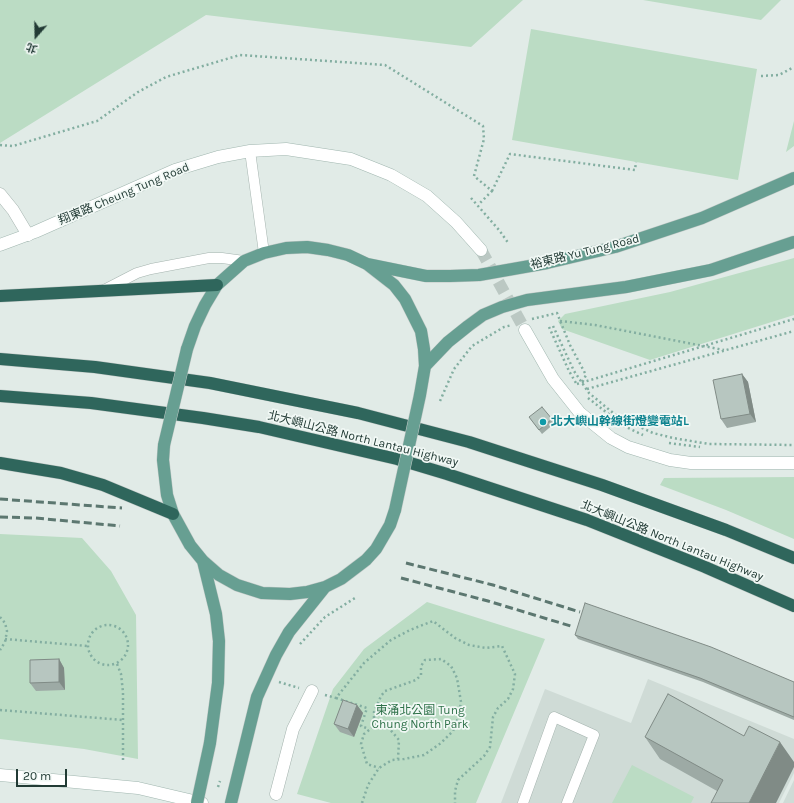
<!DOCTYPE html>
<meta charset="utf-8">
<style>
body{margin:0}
#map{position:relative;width:794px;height:803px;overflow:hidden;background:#e1ebe7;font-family:Karla,"Noto Sans TC",sans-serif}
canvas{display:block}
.north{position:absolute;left:16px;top:16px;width:40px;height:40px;-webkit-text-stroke:3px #f1f8f5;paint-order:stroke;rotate:200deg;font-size:11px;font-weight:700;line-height:16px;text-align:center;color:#223b35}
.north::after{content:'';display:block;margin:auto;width:14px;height:18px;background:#223b35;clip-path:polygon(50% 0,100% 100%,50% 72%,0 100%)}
.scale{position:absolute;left:16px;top:769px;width:51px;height:18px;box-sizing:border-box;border:2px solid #223b35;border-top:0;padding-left:5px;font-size:12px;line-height:14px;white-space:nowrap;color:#223b35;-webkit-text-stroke:3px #f1f8f5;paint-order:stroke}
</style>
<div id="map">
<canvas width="794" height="803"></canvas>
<div class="north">北</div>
<div class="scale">20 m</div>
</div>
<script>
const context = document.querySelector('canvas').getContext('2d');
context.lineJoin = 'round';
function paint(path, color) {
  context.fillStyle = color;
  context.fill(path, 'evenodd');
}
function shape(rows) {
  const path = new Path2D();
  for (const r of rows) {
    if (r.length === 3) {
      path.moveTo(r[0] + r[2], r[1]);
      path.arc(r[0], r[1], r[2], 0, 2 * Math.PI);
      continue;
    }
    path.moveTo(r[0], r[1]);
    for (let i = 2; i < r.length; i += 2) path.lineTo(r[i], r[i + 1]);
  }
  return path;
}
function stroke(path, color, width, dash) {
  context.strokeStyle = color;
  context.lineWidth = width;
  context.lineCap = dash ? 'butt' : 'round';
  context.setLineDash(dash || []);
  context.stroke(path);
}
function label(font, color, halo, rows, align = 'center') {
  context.font = font + ' Karla,"Noto Sans TC",sans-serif';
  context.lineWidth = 3.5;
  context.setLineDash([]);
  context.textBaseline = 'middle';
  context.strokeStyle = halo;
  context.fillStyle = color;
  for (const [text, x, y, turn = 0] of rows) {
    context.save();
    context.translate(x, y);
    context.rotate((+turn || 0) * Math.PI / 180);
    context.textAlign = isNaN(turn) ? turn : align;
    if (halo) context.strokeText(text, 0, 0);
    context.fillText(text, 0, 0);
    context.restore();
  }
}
paint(shape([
 [648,679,794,739,794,773,779,803,501,803,545,689,631,723],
 [794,780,794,803,783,803]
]), '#cfdbd6');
paint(shape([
 [0,0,523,0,471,47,206,15,0,143],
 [643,0,781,0,761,20],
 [531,29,757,69,738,180,512,140],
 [794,121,794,146,786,152],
 [794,258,794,315,650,360,562,329,558,321,565,314,670,292],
 [794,477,794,539,726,510,660,485,664,478],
 [0,534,82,538,111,571,136,615,138,759,84,749,0,739],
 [427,602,545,639,476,803,331,803,297,794,333,689,364,649],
 [632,765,694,797,691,803,612,803]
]), '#bbdcc4');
stroke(shape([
 [481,250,525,330]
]), '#bbc8c3', 12, [12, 6]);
const lane = shape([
 [250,151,264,253],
 [104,290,137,273,151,269,209,258,222,258,244,261],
 [523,803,554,717,594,735,567,803]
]);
const street = shape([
 [0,194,13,210,28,235],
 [276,794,293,729,312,691]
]);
const secondary = shape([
 [0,245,35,232,175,170,218,157,250,151,286,149,351,159,391,175,427,196,456,222,481,250],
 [525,330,553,379,580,413,611,438,628,447,670,460,691,463,794,463],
 [0,775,138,788,202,803]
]);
const primary = shape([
 [367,264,426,276,450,276,479,275,547,263,615,247,702,218,794,178],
 [187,349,195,326,205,305,217,285,244,261,264,253,286,248,307,247,328,250,348,255,367,264,394,285,405,299,421,331,424,349,425,366,420,395],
 [425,366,448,342,468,326,483,315,502,307,527,300,626,287,711,270,794,242],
 [164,445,163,460,167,495,173,514,190,545,203,561,219,575,237,585,262,593,290,594,307,592,325,587,341,579,366,560,376,549,390,525,395,510],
 [203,561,216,614,219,641,218,683,210,743],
 [231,803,257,697,276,655,289,632,325,587]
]);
const highway = shape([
 [0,296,217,285],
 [0,359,95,367,210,383,358,413,469,442,602,485,726,530,794,558],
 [0,396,91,403,203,418,259,427,397,459,447,474,587,520,705,567,794,606],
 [0,463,61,473,103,485,173,514]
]);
stroke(lane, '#a4b3ae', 11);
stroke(street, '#a4b3ae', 13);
stroke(secondary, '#a0b6af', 13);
stroke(primary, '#c1c8c6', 13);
stroke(highway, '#c1c8c6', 13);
stroke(shape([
 [761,76,779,75,794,67],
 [0,145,13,146,97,121,138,92,166,77,240,55,385,65,483,126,484,139,474,176,492,191,480,203],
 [492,191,510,154,635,170,636,162],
 [471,198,499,230,509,244],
 [532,319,557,313,570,345,586,375,582,383],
 [560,321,595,325,724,350],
 [553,326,574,371,589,393,618,417,631,423,653,433,673,438,709,444,794,445],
 [549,327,569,371,576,383],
 [577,384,794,319],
 [587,389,794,331],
 [588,398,624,426,643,435],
 [440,401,454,369,472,346,504,327,512,325],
 [669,443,700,447],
 [0,617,5,623,7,631,5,642,0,650],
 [108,645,20],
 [5,639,87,646],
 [300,644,325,617,355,598],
 [117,664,121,674,123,692,123,763],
 [279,682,299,688],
 [325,695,336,698,364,663,391,640,410,630,433,621,455,638,469,645,486,648,502,646,515,674,513,689,508,699,498,708,493,717,490,747,484,756,458,780,455,791,455,803],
 [336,698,367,708,361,726,369,729],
 [0,710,123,720],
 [377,724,364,734,361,744,367,764,379,768],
 [218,787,220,781],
 [362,803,368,785,379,768,392,760,404,759,424,755,441,743,453,731,458,718,461,702,457,678,451,666,441,659,425,660,421,666,421,675,416,680,385,691,381,696,374,712,374,718,377,724,380,726,388,727,399,740,398,759]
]), '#83aea1', 2.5, [2, 3]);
stroke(lane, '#fff', 10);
stroke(street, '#fff', 12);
stroke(secondary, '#fff', 12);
stroke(primary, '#679f92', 12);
stroke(highway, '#2f665c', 12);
stroke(shape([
 [0,499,122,508],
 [0,517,35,518,120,526],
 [406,563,493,585,580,612],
 [401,578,488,601,574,627]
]), '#5c7770', 3, [8, 4]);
const primaryBridge = shape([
 [164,445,187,349],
 [395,510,420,395],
 [197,803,210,743]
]);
stroke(primaryBridge, '#c1c8c6', 13, []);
stroke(primaryBridge, '#679f92', 12);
paint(shape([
 [742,374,748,382,756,422,727,428,721,419],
 [529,417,552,419,555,423,542,434],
 [575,635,794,682,794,720,703,682,578,639],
 [59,659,64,668,65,690,36,691,30,683],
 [357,705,363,713,354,737,340,732,334,724],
 [645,737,776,803,717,791,660,759]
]), '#9daaa5');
paint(shape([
 [742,374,748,382,756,422,750,414],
 [59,659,64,668,65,690,59,682],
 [357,705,363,713,354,737,348,729],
 [780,742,794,762,794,767,776,803,749,803]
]), '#808b86');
const building = shape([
 [742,374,750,414,721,419,713,380,742,374],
 [542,407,552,419,539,430,529,417,542,407],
 [585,603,711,647,794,682,794,717,700,678,575,635,585,603],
 [59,659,59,682,30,683,30,660,59,659],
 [668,694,744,736,749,726,780,742,749,803,711,803,723,780,645,737,668,694],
 [343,700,357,705,348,729,334,724,343,700]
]);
paint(building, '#b7c6c0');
stroke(building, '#808b86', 1);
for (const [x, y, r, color] of [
 [543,422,4,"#0f9aa8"]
]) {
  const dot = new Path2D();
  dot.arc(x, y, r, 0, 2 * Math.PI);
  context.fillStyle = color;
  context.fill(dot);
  stroke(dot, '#f1f8f5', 1.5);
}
label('12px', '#223b35', '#f1f8f5', [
 ["翔東路 Cheung Tung Road",124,194,-23],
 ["裕東路 Yu Tung Road",585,252,-14],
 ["北大嶼山公路 North Lantau Highway",363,439,14],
 ["北大嶼山公路 North Lantau Highway",672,541,22]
]);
label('bold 12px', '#0d838f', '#f1f8f5', [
 ["北大嶼山幹線街燈變電站L",551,422]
], 'left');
label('12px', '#2e7149', '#f1f8f5', [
 ["東涌北公園 Tung",420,711],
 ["Chung North Park",420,725]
]);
</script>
